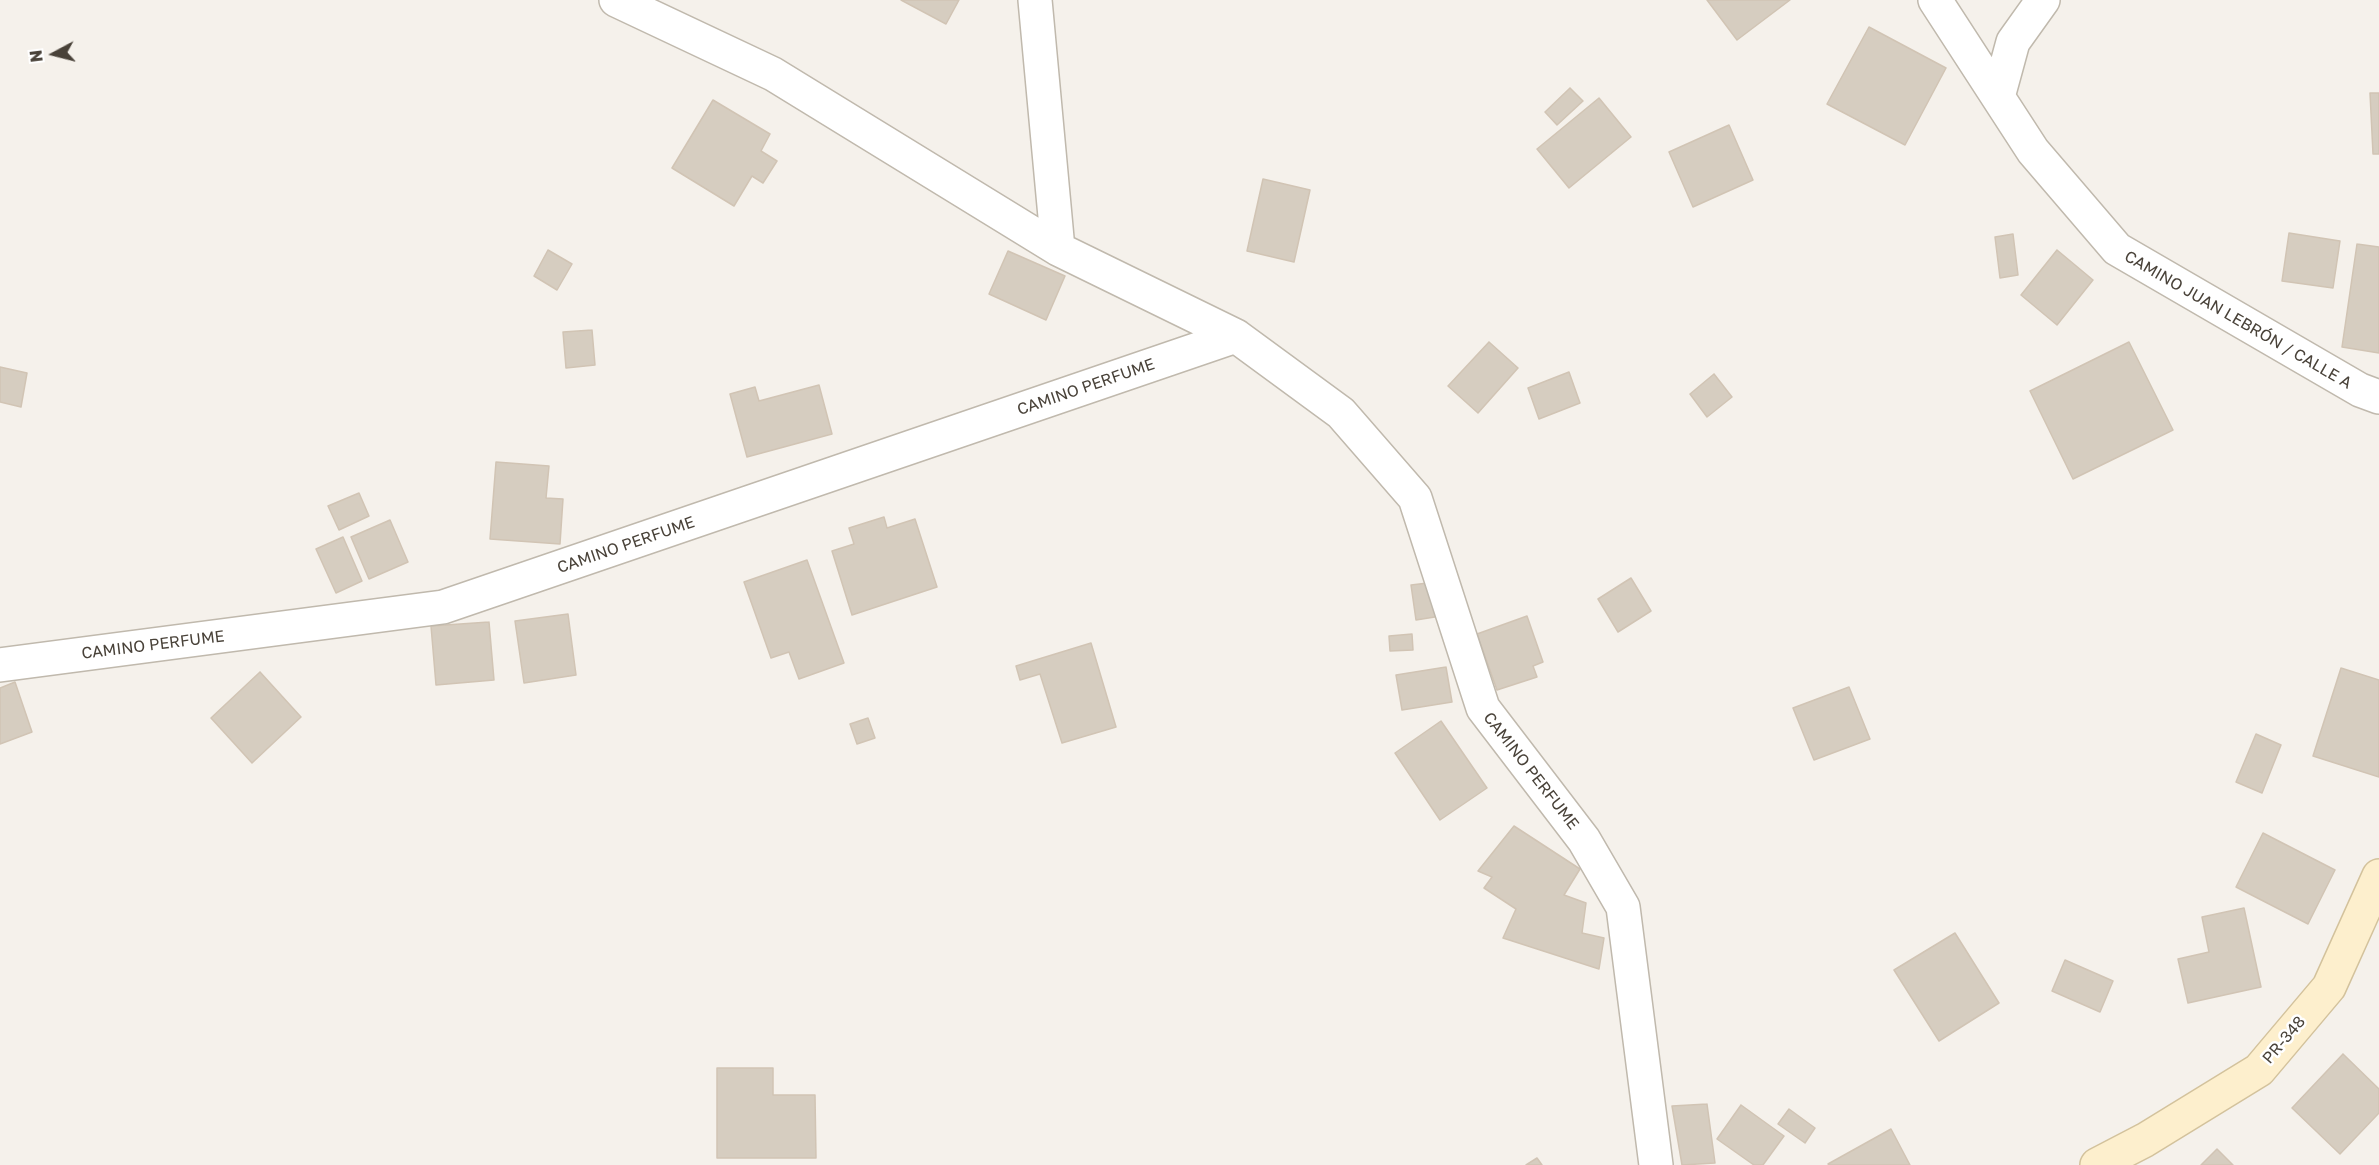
<!DOCTYPE html>
<meta charset="utf-8">
<style>
body{margin:0}
#map{position:relative;width:2379px;height:1165px;overflow:hidden;background:#f5f1eb;font-family:"Golos Text",sans-serif}
canvas{display:block}
.north{position:absolute;left:24px;top:24px;width:60px;height:60px;-webkit-text-stroke:4px #fff;paint-order:stroke;rotate:263deg;font-size:16px;font-weight:700;line-height:24px;text-align:center;color:#494239}
.north::after{content:'';display:block;margin:auto;width:21px;height:27px;background:#494239;clip-path:polygon(50% 0,100% 100%,50% 72%,0 100%)}
</style>
<div id="map">
<canvas width="2379" height="1165"></canvas>
<div class="north">N</div>
</div>
<script>
const context = document.querySelector('canvas').getContext('2d');
context.lineJoin = 'round';
function paint(path, color) {
  context.fillStyle = color;
  context.fill(path, 'evenodd');
}
function shape(rows) {
  const path = new Path2D();
  for (const r of rows) {
    path.moveTo(r[0], r[1]);
    for (let i = 2; i < r.length; i += 2) path.lineTo(r[i], r[i + 1]);
  }
  return path;
}
function stroke(path, color, width, dash) {
  context.strokeStyle = color;
  context.lineWidth = width;
  context.lineCap = dash ? 'butt' : 'round';
  context.setLineDash(dash || []);
  context.stroke(path);
}
function label(font, color, halo, rows, align = 'center') {
  context.font = font + ' "Golos Text",sans-serif';
  context.lineWidth = 5;
  context.setLineDash([]);
  context.textBaseline = 'middle';
  context.strokeStyle = halo;
  context.fillStyle = color;
  for (const [text, x, y, turn = 0] of rows) {
    context.save();
    context.translate(x, y);
    context.rotate((+turn || 0) * Math.PI / 180);
    context.textAlign = isNaN(turn) ? turn : align;
    if (halo) context.strokeText(text, 0, 0);
    context.fillText(text, 0, 0);
    context.restore();
  }
}
const building = shape([
 [901,0,959,0,946,24,901,0],
 [1707,0,1790,0,1737,40,1707,0],
 [1869,27,1946,68,1905,145,1827,104,1869,27],
 [1570,88,1583,101,1557,125,1545,112,1570,88],
 [2370,93,2379,93,2379,154,2373,154,2370,93],
 [1599,98,1631,137,1569,188,1537,149,1599,98],
 [713,100,770,134,761,151,777,161,763,183,752,176,734,206,672,168,713,100],
 [1729,125,1753,180,1693,207,1669,152,1729,125],
 [1263,179,1310,190,1294,262,1247,251,1263,179],
 [2289,233,2340,241,2333,288,2282,281,2289,233],
 [2013,234,2018,275,2000,278,1995,237,2013,234],
 [2357,244,2379,247,2379,353,2342,347,2357,244],
 [548,250,572,264,557,290,534,276,548,250],
 [2057,250,2093,280,2057,325,2021,295,2057,250],
 [1008,251,1065,276,1046,320,989,294,1008,251],
 [592,330,595,365,566,368,563,332,592,330],
 [1489,342,1518,368,1478,413,1448,386,1489,342],
 [2129,342,2173,430,2073,479,2030,391,2129,342],
 [0,367,27,373,21,407,0,402,0,367],
 [1569,372,1580,403,1539,419,1528,388,1569,372],
 [1714,374,1732,397,1707,417,1690,394,1714,374],
 [819,385,832,434,747,457,730,394,755,387,759,401,819,385],
 [496,462,549,466,546,498,563,499,560,544,490,539,496,462],
 [359,493,369,516,339,530,328,506,359,493],
 [884,517,887,528,915,519,937,587,852,615,832,551,854,544,849,528,884,517],
 [390,520,408,562,369,579,351,537,390,520],
 [343,537,362,581,336,593,316,549,343,537],
 [807,560,844,663,799,679,789,652,771,658,744,582,807,560],
 [1631,578,1651,611,1618,632,1598,599,1631,578],
 [1436,582,1441,616,1416,620,1411,585,1436,582],
 [568,614,576,675,524,683,515,621,568,614],
 [1527,616,1543,662,1533,666,1537,677,1497,690,1477,634,1527,616],
 [489,622,494,680,436,685,431,626,489,622],
 [1412,634,1413,650,1390,651,1389,636,1412,634],
 [1091,643,1116,727,1062,743,1040,674,1020,680,1016,666,1091,643],
 [1446,667,1452,702,1402,710,1396,675,1446,667],
 [2341,668,2379,680,2379,777,2313,756,2341,668],
 [260,672,301,717,252,763,211,718,260,672],
 [15,682,32,732,0,744,0,688,15,682],
 [1849,687,1870,739,1814,760,1793,708,1849,687],
 [868,718,875,738,857,744,850,724,868,718],
 [1441,721,1487,788,1440,820,1395,753,1441,721],
 [2256,734,2281,745,2262,793,2236,782,2256,734],
 [1514,826,1580,869,1564,895,1586,903,1582,933,1604,938,1599,969,1503,938,1516,909,1484,888,1492,877,1478,871,1514,826],
 [2263,833,2335,870,2308,924,2236,887,2263,833],
 [2244,908,2261,987,2188,1003,2178,959,2209,952,2202,917,2244,908],
 [1955,933,1999,1003,1939,1041,1894,970,1955,933],
 [2065,960,2113,981,2100,1012,2052,991,2065,960],
 [2343,1054,2379,1089,2379,1113,2340,1154,2292,1108,2343,1054],
 [717,1068,773,1068,773,1095,815,1095,816,1158,717,1158,717,1068],
 [1707,1104,1715,1163,1682,1165,1672,1106,1707,1104],
 [1741,1105,1784,1136,1763,1165,1754,1165,1717,1139,1741,1105],
 [1789,1109,1815,1128,1805,1143,1778,1124,1789,1109],
 [1891,1129,1910,1165,1829,1165,1828,1164,1891,1129],
 [2217,1149,2233,1165,2201,1165,2217,1149],
 [1537,1158,1542,1165,1526,1165,1537,1158]
]);
paint(building, '#d6cdc0');
stroke(building, '#d1c4b4', 1.5);
const street = shape([
 [616,0,773,74,1058,249,1236,336,1341,413,1415,498,1483,708,1584,840,1623,907,1656,1165],
 [1035,0,1058,249],
 [1935,0,2033,151,2117,249,2360,390,2379,397],
 [1998,97,2013,42,2043,0],
 [0,665,443,607,1236,336]
]);
const secondary = shape([
 [2097,1165,2145,1140,2259,1070,2329,987,2379,876]
]);
stroke(street, '#c0b9ad', 36);
stroke(secondary, '#d3c29c', 36);
stroke(street, '#fff', 33);
stroke(secondary, '#fdefcd', 33);
label('16px', '#494239', '#fff', [
 ["CAMINO JUAN LEBRÓN / CALLE A",2238,320,30],
 ["CAMINO PERFUME",1086,387,-19],
 ["CAMINO PERFUME",626,545,-19],
 ["CAMINO PERFUME",153,645,-7],
 ["CAMINO PERFUME",1531,771,52],
 ["PR-348",2284,1040,-50]
]);
</script>
